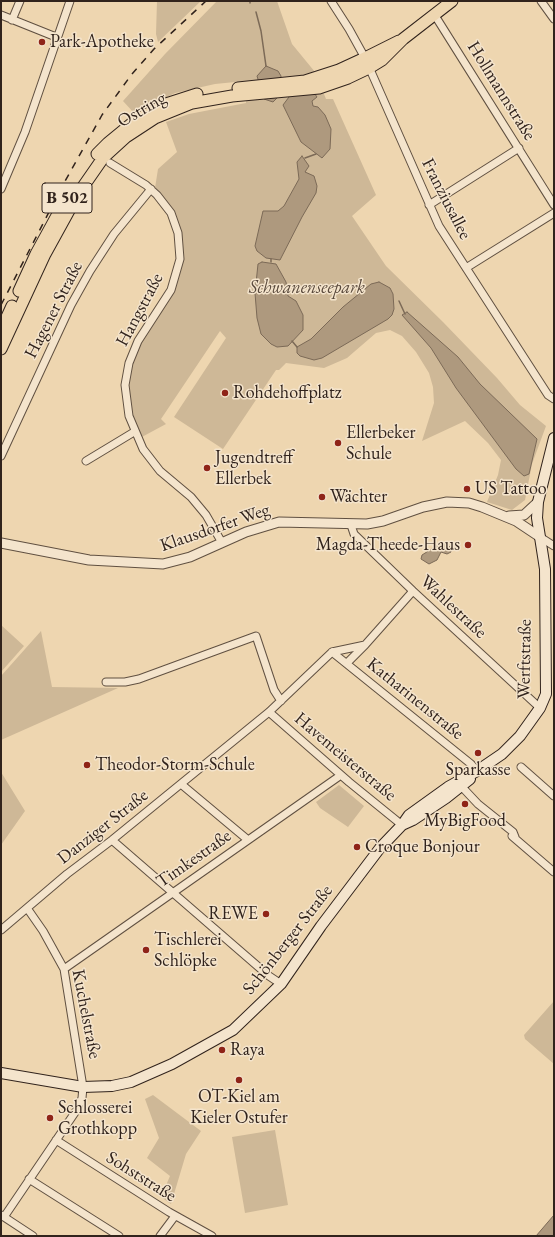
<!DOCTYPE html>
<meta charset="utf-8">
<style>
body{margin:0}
#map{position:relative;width:555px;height:1237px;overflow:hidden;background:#eed6b0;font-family:"EB Garamond",serif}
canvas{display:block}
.frame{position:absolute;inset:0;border:2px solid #31231c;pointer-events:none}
</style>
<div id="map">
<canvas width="555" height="1237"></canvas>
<div class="frame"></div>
</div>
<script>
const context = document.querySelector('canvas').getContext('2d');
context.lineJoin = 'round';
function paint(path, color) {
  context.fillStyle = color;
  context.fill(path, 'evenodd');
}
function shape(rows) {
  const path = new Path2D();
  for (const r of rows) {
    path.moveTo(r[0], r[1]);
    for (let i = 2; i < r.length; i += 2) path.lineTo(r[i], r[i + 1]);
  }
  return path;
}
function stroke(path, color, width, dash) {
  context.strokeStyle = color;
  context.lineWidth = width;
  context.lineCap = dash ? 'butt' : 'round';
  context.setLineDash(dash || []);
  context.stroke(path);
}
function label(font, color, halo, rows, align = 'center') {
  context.font = font + ' "EB Garamond",serif';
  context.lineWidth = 3;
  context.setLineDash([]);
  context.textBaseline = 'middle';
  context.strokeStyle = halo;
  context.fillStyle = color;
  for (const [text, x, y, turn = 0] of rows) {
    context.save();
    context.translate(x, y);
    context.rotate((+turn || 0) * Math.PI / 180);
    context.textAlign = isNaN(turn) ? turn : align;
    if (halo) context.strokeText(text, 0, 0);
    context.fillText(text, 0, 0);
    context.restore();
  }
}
paint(shape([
 [157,1,201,1,158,42,156,34],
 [217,1,277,1,292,44,315,72,326,99,333,99,376,195,352,216,386,266,443,322,497,378,520,405,546,426,532,464,525,500,512,510,487,502,498,475,501,460,488,443,465,421,422,441,434,403,433,387,429,373,416,352,402,336,390,330,376,333,347,358,324,368,286,363,279,370,276,370,223,449,174,417,226,338,220,331,161,419,166,424,140,438,132,418,128,390,132,365,140,343,174,291,183,257,174,213,155,188,158,169,177,152,166,122,189,114,246,103,245,81,215,84,175,93,134,113,123,101,165,54],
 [1,625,24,646,1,672],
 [41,631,52,687,118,688,1,740,1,676],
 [1,772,25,811,1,845],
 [339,785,364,806,348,827,320,808,316,802],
 [554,1001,554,1064,525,1039,524,1035],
 [153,1095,201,1131,186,1154,171,1204,161,1197,170,1176,147,1158,159,1138,145,1099],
 [275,1130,288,1205,245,1213,232,1137]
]), '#ceb897');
const water = shape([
 [266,66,278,71,281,76,280,95,273,102,264,99,257,76,266,66],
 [294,80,305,80,317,97,312,101,313,106,318,107,325,115,331,129,330,149,322,158,301,142,283,105,289,97,294,80],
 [302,156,309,166,305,172,314,176,317,186,316,193,302,217,280,260,266,258,257,251,255,246,263,211,278,211,284,206,299,179,297,162,302,156],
 [262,262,276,264,286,282,288,296,296,301,303,315,303,330,288,346,277,347,271,344,261,334,257,318,255,293,258,264,262,262],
 [379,282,390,288,393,294,394,309,392,315,388,319,322,358,314,360,300,356,297,353,297,347,311,339,343,307,371,284,379,282],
 [407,312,458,357,480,384,537,439,529,474,524,476,516,469,456,388,431,348,402,315,407,312],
 [441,543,447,544,451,548,451,552,447,554,441,552,437,560,429,564,421,559,422,555,441,543],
 [554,1215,554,1236,536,1236,554,1215]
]);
paint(water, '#ae997e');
stroke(water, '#7c6a57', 1);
stroke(shape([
 [250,3,250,1],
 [256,12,261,31,266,66],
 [305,158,316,154],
 [271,262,271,259],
 [399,301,405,314],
 [292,341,297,347]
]), '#7c6a57', 1.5);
const minor = shape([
 [331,1,349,29,365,58,439,226,548,395,554,399],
 [541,1,554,19],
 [434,14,554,205],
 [1,15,56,37],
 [12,20,20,1],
 [110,163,146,185,157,195,171,213,178,233,180,259,171,290,138,341,129,363,125,385,129,416,143,449,160,471,191,497,206,515,221,541],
 [1,189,25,132,70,1],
 [429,205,519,148],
 [466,268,554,213],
 [1,456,71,305,90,271,114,234,151,189],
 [86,461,134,432],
 [351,525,354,534,413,591,540,708],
 [540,537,554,546],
 [332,652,471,764,477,771],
 [332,652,365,645,413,591],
 [347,663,365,645],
 [106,682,125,682,139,679,256,636,274,690,281,701],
 [269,712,349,782,402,825],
 [521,767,554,796],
 [181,784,248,840],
 [462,787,478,804,513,832,515,837],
 [512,836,554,872],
 [112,840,269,976,281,984],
 [1,930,67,874,112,840,269,712,332,652],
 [64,969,341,775],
 [56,1140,169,1212,212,1236],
 [29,1179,119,1236],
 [1,1215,33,1236],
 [4,1217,78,1108,82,1098,83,1087,64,969,43,931,27,908],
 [160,1236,175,1216]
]);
const tertiary = shape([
 [509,516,524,515,538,502],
 [1,543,89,560,163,564,190,557,246,532,279,522,367,524,383,521,423,507,447,502,469,503,482,507,516,521,540,537]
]);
const secondary = shape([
 [402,825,413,820,446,798,470,779],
 [1,1073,83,1087,112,1086,131,1082,172,1064,233,1030,281,984,321,926,380,848,402,825,409,815,448,787,477,771,502,754,520,736,540,708,546,694,545,569,537,518,538,502,554,438]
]);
const primary = shape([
 [365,58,399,41],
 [369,68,382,60,403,39,452,1]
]);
const trunk = shape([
 [238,88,305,81,339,70,365,58],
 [97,154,108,143,136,120,166,104,197,94],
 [19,291,36,254,65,201],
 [1,330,12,306],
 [1,349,45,254,78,194,103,158,126,137,155,118,192,103,232,96,319,88,348,78,369,68]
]);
stroke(minor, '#605041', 9);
stroke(tertiary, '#605041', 11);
stroke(secondary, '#31231c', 12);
stroke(primary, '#31231c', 13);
stroke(trunk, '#31231c', 13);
stroke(minor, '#f4e4cc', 7);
stroke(tertiary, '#f4e4cc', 9);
stroke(secondary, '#f4e4cc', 10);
stroke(primary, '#eed6b0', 11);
stroke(trunk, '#eed6b0', 11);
stroke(shape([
 [1,305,64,183,102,115,132,74,154,49,206,1]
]), '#31231c', 1.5, [7, 7]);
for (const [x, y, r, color] of [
 [42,42,4,"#8f2418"],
 [225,393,4,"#8f2418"],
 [338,443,4,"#8f2418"],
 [207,468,4,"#8f2418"],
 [467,489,4,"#8f2418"],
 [322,497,4,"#8f2418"],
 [468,545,4,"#8f2418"],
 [478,753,4,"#8f2418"],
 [87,765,4,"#8f2418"],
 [465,804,4,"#8f2418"],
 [357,847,4,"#8f2418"],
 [266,914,4,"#8f2418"],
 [146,950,4,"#8f2418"],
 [222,1050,4,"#8f2418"],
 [239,1080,4,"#8f2418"],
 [50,1118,4,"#8f2418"]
]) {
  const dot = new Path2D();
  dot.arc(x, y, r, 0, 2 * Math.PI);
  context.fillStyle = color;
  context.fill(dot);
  stroke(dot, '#f4e4cc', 1.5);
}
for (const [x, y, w] of [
 [67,198,50]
]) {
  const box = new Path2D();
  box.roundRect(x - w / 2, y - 15, w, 30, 3);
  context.fillStyle = '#f4e4cc';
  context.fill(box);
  stroke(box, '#31231c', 1);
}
label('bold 17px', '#31231c', null, [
 ["B 502",67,198]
]);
label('18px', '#31231c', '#f4e4cc', [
 ["Park-Apotheke",50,42],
 ["Rohdehoffplatz",233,393],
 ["Ellerbeker",346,433],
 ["Schule",346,454],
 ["Jugendtreff",215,458],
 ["Ellerbek",215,479],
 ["US Tattoo",475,489],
 ["Wächter",330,497],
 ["Magda-Theede-Haus",460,545,"right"],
 ["Theodor-Storm-Schule",95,765],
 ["Sparkasse",478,770,"center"],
 ["MyBigFood",465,821,"center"],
 ["Croque Bonjour",365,847],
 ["REWE",258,914,"right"],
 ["Tischlerei",154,940],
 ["Schlöpke",154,961],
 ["Raya",230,1050],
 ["OT-Kiel am",239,1097,"center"],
 ["Kieler Ostufer",239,1118,"center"],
 ["Schlosserei",58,1108],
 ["Grothkopp",58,1129]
], 'left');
label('18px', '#31231c', '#f4e4cc', [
 ["Hollmannstraße",501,91,58],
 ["Ostring",142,110,-30],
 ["Franziusallee",446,199,63],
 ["Hagener Straße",54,310,-63],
 ["Hangstraße",140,310,-62],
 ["Klausdorfer Weg",215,528,-19],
 ["Wahlestraße",453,607,43],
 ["Werftstraße",525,659,-89],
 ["Katharinenstraße",415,699,39],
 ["Havemeisterstraße",345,757,40],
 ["Danziger Straße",103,827,-38],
 ["Timkestraße",194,859,-35],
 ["Schönberger Straße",288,940,-52],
 ["Kuchelstraße",86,1014,79],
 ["Sohststraße",141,1177,32]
]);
label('italic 18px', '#58483b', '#f4e4cc', [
 ["Schwanenseepark",307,288]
]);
</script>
